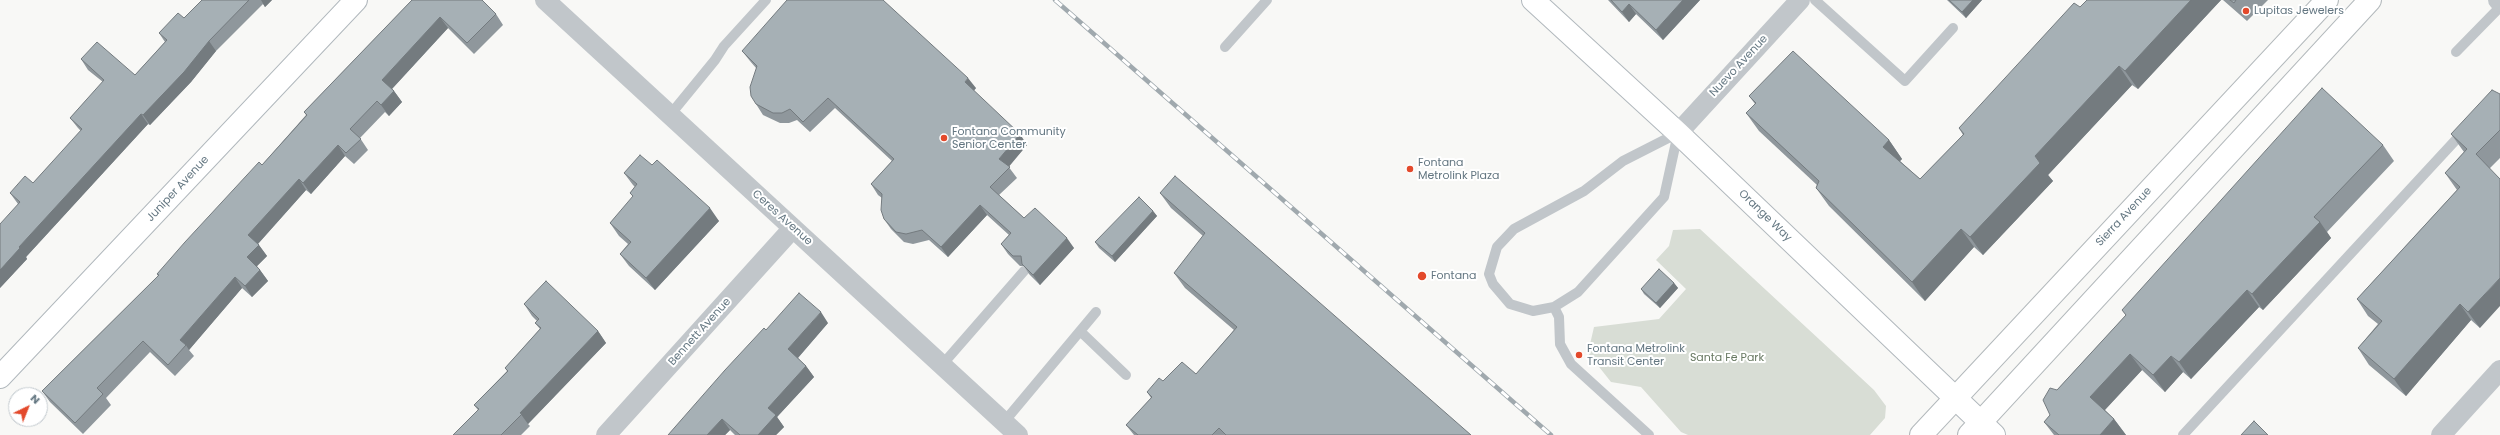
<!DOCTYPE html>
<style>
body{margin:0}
#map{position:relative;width:2500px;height:435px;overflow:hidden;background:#f8f8f6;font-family:Poppins,sans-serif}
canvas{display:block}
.north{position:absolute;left:8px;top:387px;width:40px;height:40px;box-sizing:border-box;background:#fff;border:1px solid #c1c8cd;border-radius:50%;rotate:43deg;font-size:11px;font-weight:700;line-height:16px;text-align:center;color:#637681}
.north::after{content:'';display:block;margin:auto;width:14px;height:18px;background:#e3492b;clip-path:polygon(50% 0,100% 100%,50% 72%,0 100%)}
</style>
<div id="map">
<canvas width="2500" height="435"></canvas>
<div class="north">N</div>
</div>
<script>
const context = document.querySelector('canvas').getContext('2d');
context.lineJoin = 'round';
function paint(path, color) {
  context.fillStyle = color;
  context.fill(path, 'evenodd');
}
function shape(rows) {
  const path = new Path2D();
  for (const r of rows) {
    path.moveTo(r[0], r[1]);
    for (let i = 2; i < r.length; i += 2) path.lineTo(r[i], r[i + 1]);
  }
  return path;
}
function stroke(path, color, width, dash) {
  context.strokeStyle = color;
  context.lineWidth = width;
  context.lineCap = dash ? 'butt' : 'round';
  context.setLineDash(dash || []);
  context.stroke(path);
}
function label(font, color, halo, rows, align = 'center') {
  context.font = font + ' Poppins,sans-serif';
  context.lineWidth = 4;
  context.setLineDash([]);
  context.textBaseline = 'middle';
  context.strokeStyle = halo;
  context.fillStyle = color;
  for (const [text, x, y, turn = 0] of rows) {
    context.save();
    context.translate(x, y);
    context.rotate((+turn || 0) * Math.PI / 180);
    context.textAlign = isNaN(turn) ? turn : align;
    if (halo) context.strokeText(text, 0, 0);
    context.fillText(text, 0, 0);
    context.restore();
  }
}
paint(shape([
 [1700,229,1874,390,1886,406,1885,418,1870,435,1688,435,1681,432,1641,387,1611,382,1588,353,1594,327,1659,319,1686,289,1656,260,1669,246,1673,230]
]), '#d8ddd5');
const secondary = shape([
 [1533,0,1678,133,1994,435],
 [0,377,356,0]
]);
const primary = shape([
 [1921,435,2327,0],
 [1969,435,2370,0]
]);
stroke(secondary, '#b1b8bd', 24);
stroke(primary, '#b3b9bc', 24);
stroke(shape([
 [1815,0,1905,81,1953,28],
 [1225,47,1267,0],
 [2456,52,2500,7],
 [670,115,715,60,724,46,766,0],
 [1678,133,1664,197,1578,292,1554,307,1533,311,1510,304,1493,284,1489,274,1497,247,1514,229,1584,191,1623,161,1678,133],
 [1554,307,1559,317,1560,344,1571,364,1649,435],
 [1080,331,1126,375],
 [942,365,1024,271],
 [1004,422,1096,312],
 [2183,435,2464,131]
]), '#c1c6ca', 10);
stroke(shape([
 [545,0,1018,435],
 [2498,0,2500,2],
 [1678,133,1800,0],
 [606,435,793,228],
 [2441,435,2500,370]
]), '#c1c6ca', 20);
stroke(secondary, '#fff', 22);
stroke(primary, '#fff', 22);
const rail = shape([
 [1055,0,1551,435]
]);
stroke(rail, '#a0a9ae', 4.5);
stroke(rail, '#fff', 3, [9]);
paint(shape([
 [202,0,272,0,265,7,263,4,216,51,191,82,150,125,148,124,26,257,27,259,0,288,18,204,10,193,33,183,81,131,78,128,70,118,103,82,88,70,81,59,135,75,165,42,159,33,184,18],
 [412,0,496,14,503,25,474,54,448,28,392,89,394,91,402,102,389,116,385,112,360,138,368,150,354,164,345,156,311,194,306,190,258,244,267,256,257,266,260,270,268,281,252,297,242,288,189,350,194,356,175,376,150,352,106,398,111,405,83,434,50,402,42,391,158,276,157,274,262,165,306,115,304,112],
 [1608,0,1700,0,1663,40,1636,14,1629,22],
 [1947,0,1982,0,1966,18],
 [2087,0,2221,0,2138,89,2132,85,2048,175,2053,181,1983,255,1974,247,1925,301,1829,206,1816,188,1817,185,1759,131,1746,113,1755,104,1749,96,1889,140,1902,159,1900,161,1920,179,1963,135,1959,128],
 [2223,0,2268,0,2247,21],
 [742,51,976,88,974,91,1027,145,1008,166,1017,178,999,195,1024,218,1074,248,1040,285,1029,274,1024,266,1020,266,1008,254,1001,244,1009,235,987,215,948,257,929,240,913,244,904,242,891,229,884,219,882,198,878,195,871,184,892,161,835,108,810,132,797,120,789,123,780,123,763,115,756,104,756,68,750,61],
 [2500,94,2500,158,2490,168,2480,328,2471,320,2406,396,2369,365,2358,348,2378,324,2368,316,2357,299,2457,190,2445,173,2464,152,2451,134],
 [2383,145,2394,161,2327,232,2331,238,2263,310,2259,307,2191,379,2183,372,2165,392,2142,370,2105,410,2114,419,2126,435,2054,435,2044,422,2050,415,2057,390,2126,315,2122,310],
 [652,165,719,221,655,290,629,266,620,254,628,244,619,236,610,223,633,197,630,193,635,187,633,185,624,173],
 [1160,193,1471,435,1134,435,1126,425,1151,398,1147,392,1163,381,1196,374,1234,330,1185,288,1174,273,1203,236,1171,208],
 [1153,211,1157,216,1115,262,1099,248,1095,242],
 [1674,283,1678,288,1660,308,1644,294,1641,289],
 [524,304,598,331,606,343,528,424,530,426,521,435,453,435,478,410,474,405,507,371,505,368,540,329,535,323,537,321,532,316],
 [828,323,798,358,806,366,814,377,777,417,784,427,776,435,735,435,730,430,725,435,668,435,766,330]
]), '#8f979c');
paint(shape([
 [261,0,272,0,265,7],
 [1683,0,1700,0,1663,40,1656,30],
 [1973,0,1982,0,1966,18,1962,12],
 [2191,0,2221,0,2138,89,2125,71],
 [1629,4,1636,14,1629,22,1622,12],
 [440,17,448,28,390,91,382,80],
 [209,41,216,51,191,82,150,125,143,115],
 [2119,66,2132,85,2048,175,2053,181,1983,255,1970,237,2035,156],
 [968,78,976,88,972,92,965,82],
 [394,91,402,102,389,116,381,105],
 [141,114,148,124,26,257,27,259,0,288,0,270,19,247],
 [1020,134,1027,145,1007,169,999,159],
 [1889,140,1902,159,1896,165,1883,147],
 [338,145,345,156,311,194,303,183],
 [299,179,306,190,256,246,248,235],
 [980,205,987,215,948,257,941,247],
 [710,208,719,221,655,290,646,278],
 [1153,211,1157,216,1115,262,1112,256],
 [2320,222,2331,238,2263,310,2252,294],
 [1961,229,1974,247,1925,301,1912,282],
 [1067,238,1074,248,1040,285,1033,275],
 [259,245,267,256,255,268,247,257],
 [260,270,268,281,252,297,245,286],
 [235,277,242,288,189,350,186,345,180,340],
 [2500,278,2500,306,2480,328,2468,312],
 [1674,283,1678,288,1660,308,1656,303],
 [2247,290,2259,307,2191,379,2179,362],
 [2460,304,2471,320,2406,396,2394,379],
 [821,312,828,323,796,360,788,349],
 [598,331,606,343,528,424,520,413],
 [2130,354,2142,370,2101,414,2090,397],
 [2171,356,2183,372,2165,392,2153,375],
 [806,366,814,377,777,417,784,427,776,435,758,435,768,408],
 [722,419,730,430,725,435,707,435],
 [2114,419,2126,435,2100,435]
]), '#747b7f');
const building = shape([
 [202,0,249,0,209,41,184,72,143,115,141,114,19,247,20,248,0,270,0,224,20,202,10,193,25,176,33,183,82,129,70,118,104,80,81,59,97,42,135,75,167,40,159,33,178,13,184,18,202,0],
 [412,0,482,0,496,14,467,43,440,17,382,80,394,91,381,105,377,101,350,129,361,139,346,153,338,145,303,183,299,179,248,235,259,245,247,257,260,270,245,286,235,277,180,340,186,345,168,365,143,341,97,388,103,394,75,423,42,391,159,275,157,274,185,242,259,162,262,165,307,115,304,112,412,0],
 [787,0,883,0,968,78,965,82,1020,134,999,159,1010,167,990,187,1024,218,1035,208,1067,238,1033,275,1022,264,1021,256,1013,256,1001,244,1011,233,980,205,941,247,922,230,906,234,896,232,884,219,881,210,882,194,871,184,894,159,828,98,803,122,790,109,782,113,773,113,756,104,751,96,750,87,757,66,742,51,787,0],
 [1611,0,1683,0,1656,30,1629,4,1622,12,1611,0],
 [1949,0,1973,0,1962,12,1949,0],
 [2087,0,2191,0,2125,71,2119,66,2035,156,2040,163,1970,237,1961,229,1912,282,1816,188,1819,181,1746,113,1756,103,1749,96,1793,51,1889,140,1883,147,1920,179,1964,134,1959,128,2074,3,2080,7,2087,0],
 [2230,0,2236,0,2234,3,2230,0],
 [2322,88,2383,145,2314,217,2320,222,2252,294,2247,290,2179,362,2171,356,2153,375,2130,354,2090,397,2114,419,2100,435,2059,435,2044,422,2050,415,2043,400,2050,388,2057,390,2126,315,2122,310,2322,88],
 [2492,90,2500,94,2500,130,2476,154,2500,179,2500,278,2468,312,2460,304,2394,379,2358,348,2382,321,2357,299,2460,187,2445,173,2467,149,2451,134,2492,90],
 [640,155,652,165,657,160,710,208,646,278,620,254,631,242,610,223,633,196,630,193,637,184,624,173,640,155],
 [1175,176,1471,435,1226,435,1219,428,1212,435,1138,435,1126,425,1152,397,1147,392,1159,378,1163,381,1182,362,1196,374,1237,327,1174,273,1205,233,1160,193,1175,176],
 [1139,197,1153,211,1112,256,1095,242,1139,197],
 [1659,269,1674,283,1656,303,1641,289,1659,269],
 [546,281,598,331,520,413,522,414,501,435,453,435,479,409,474,405,508,371,505,368,541,328,535,323,539,319,524,304,546,281],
 [799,293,821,312,788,349,806,366,768,408,776,415,758,435,740,435,722,419,707,435,668,435,725,370,764,328,766,330,799,293],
 [2254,421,2268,435,2241,435,2254,421]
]);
paint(building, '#a6b0b5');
stroke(building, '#747b7f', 1);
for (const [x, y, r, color] of [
 [2246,11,4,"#e3492b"],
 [944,138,4,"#e3492b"],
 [1410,169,4,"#e3492b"],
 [1422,276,5,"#e3492b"],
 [1579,355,4,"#e3492b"]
]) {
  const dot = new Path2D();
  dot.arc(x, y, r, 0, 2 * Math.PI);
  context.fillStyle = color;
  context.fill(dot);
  stroke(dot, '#fff', 1.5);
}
label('11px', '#637681', '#fff', [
 ["Lupitas Jewelers",2254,11],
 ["Fontana Community",952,132],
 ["Senior Center",952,145],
 ["Fontana",1418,163],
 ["Metrolink Plaza",1418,176],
 ["Fontana",1431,276],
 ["Fontana Metrolink",1587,349],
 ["Transit Center",1587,362]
], 'left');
label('11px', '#637681', '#fff', [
 ["Nuevo Avenue",1739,66,-47],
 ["Juniper Avenue",178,189,-47],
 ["Orange Way",1765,216,44],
 ["Sierra Avenue",2124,217,-47],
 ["Ceres Avenue",782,218,42],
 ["Bennett Avenue",700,332,-48]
]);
label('11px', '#687962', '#fff', [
 ["Santa Fe Park",1727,358]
]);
</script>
